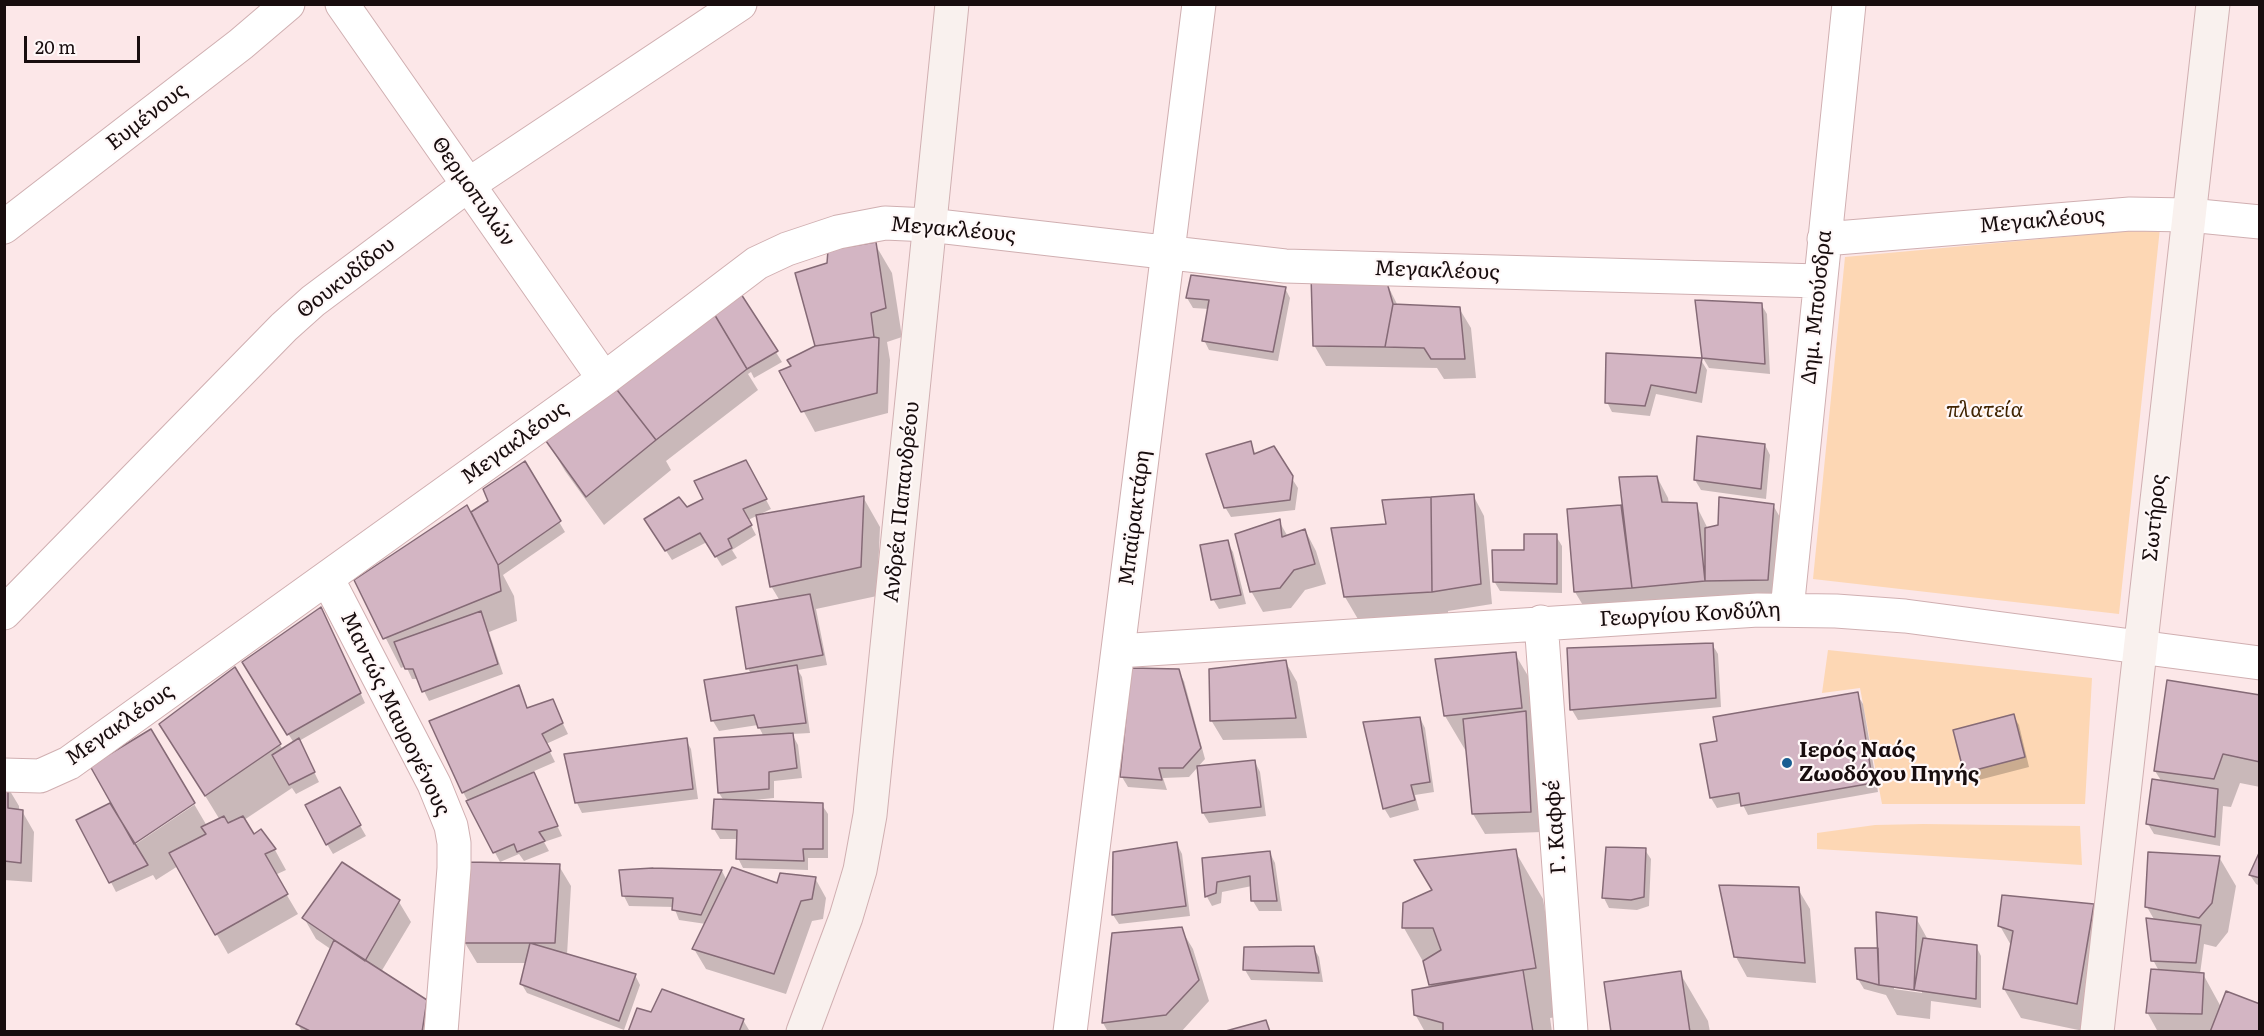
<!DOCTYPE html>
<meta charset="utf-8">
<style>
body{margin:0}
#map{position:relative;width:2264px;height:1036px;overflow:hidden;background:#fce7e8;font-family:Literata,serif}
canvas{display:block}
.frame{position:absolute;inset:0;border:6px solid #180d0e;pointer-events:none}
.scale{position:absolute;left:24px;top:36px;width:116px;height:27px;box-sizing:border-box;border:3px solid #180d0e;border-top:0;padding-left:8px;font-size:18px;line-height:21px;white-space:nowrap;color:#180d0e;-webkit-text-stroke:4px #fff8f8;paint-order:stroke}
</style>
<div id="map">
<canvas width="2264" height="1036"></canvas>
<div class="frame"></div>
<div class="scale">20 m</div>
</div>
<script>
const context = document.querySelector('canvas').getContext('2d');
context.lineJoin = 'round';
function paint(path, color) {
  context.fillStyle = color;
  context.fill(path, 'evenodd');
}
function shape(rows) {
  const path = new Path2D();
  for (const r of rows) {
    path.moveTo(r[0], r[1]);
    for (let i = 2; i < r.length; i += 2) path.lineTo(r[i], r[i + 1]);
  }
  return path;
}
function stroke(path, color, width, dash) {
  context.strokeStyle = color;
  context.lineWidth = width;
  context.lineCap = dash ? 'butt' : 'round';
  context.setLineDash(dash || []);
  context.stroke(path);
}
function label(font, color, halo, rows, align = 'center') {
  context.font = font + ' Literata,serif';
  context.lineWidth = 4.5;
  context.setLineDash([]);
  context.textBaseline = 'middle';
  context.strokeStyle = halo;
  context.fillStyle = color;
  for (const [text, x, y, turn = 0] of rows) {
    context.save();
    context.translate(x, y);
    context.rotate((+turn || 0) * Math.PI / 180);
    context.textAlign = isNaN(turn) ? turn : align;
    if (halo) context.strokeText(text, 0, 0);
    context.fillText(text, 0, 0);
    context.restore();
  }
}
paint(shape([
 [2160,228,2119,614,1813,579,1845,257],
 [1828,650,2092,678,2085,804,1882,804,1860,688,1822,693],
 [1923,824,2080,826,2082,865,1817,849,1817,833,1875,825]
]), '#fdd7b4');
paint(shape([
 [875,244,892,273,902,337,887,342,890,360,888,413,815,432,782,372,793,367,817,347,828,264],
 [1193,276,1285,288,1290,298,1278,361,1209,350,1204,340,1209,309,1193,308,1187,298],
 [1385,280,1398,306,1459,308,1471,328,1476,378,1444,379,1437,368,1326,366,1314,345],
 [741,296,782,362,754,378,751,372,748,374,758,390,666,461,671,470,604,525,565,471,548,442],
 [1761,304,1767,314,1770,374,1709,368,1703,358],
 [1701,360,1707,370,1702,403,1656,394,1650,416,1612,412,1607,402],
 [1250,443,1256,455,1291,477,1298,488,1295,510,1231,517,1225,507],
 [1765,445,1770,455,1766,499,1701,490,1695,480],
 [524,463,565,532,503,575,514,596,517,621,489,632,503,674,429,701,418,679,412,679,406,666,401,668,356,580,490,501],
 [751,472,771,509,748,520,756,535,732,550,737,558,722,566,707,542,672,560,652,529],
 [1657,477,1668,498,1669,504,1696,505,1708,529,1773,505,1790,535,1784,609,1587,612,1575,592,1568,510,1624,506],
 [1473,495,1484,516,1492,604,1448,611,1448,621,1362,626,1345,597,1388,525],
 [863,497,880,527,877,596,816,609,827,665,798,670,802,677,810,733,792,734,798,745,802,778,774,781,774,798,754,800,754,802,822,805,828,814,828,858,808,858,808,870,743,868,738,858,738,839,720,839,714,829,724,801,719,793,764,737,758,725,719,731,713,721,751,674,748,668,780,601,771,586],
 [1279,521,1288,537,1305,530,1316,551,1326,584,1305,590,1291,608,1263,612,1251,591],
 [1556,536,1562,546,1562,593,1500,591,1494,581],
 [1227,542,1233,552,1246,604,1219,609,1213,599],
 [326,619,365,703,299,741,319,782,296,794,292,788,244,820,254,836,261,831,275,850,286,870,275,875,298,914,228,954,178,866,156,880,153,875,116,892,79,820,119,815,151,731,207,826,220,820,161,724,235,669,283,750,294,743,249,672],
 [192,803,194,805,133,846,133,843],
 [1712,644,1718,654,1721,707,1578,720,1572,710,1569,649],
 [1515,654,1537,691,1542,832,1485,834,1473,814,1467,753,1445,716,1436,660],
 [1285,661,1297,682,1307,738,1223,740,1211,720],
 [1178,671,1184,681,1205,759,1189,777,1163,778,1167,790,1128,787,1122,777],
 [518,687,528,709,552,701,568,734,546,744,555,762,532,772,562,836,544,842,549,851,524,861,519,854,500,862,463,792],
 [1857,694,1863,704,1878,792,1748,815,1742,803,1717,808,1711,798,1702,745,1719,742],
 [2260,697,2260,787,2240,783,2231,807,2223,806,2220,846,2154,834,2148,824,2162,782,2155,771],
 [2013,715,2019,725,2029,767,1971,782,1965,773],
 [1420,718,1425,728,1434,792,1415,795,1419,810,1390,818,1384,808],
 [686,740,691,749,698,799,582,813,577,803],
 [1255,762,1260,772,1266,816,1209,823,1203,813],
 [4,786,7,786,19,806,19,811,22,811,34,832,32,882,4,880],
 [339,789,366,836,333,854,327,844],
 [1177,844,1182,854,1190,916,1119,924,1113,915],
 [1645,850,1651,859,1649,906,1637,910,1609,908,1604,898],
 [1515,851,1543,899,1562,1016,1550,1018,1552,1032,1425,1032,1415,1014,1432,988,1425,965,1404,928],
 [1270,853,1275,863,1282,911,1259,911,1253,901,1252,886,1222,892,1221,903,1212,906,1207,897,1204,859],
 [2260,855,2260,886,2256,884,2250,875],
 [2219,857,2236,886,2228,932,2216,947,2204,944,2200,974,2203,974,2221,1007,2260,1032,2158,1032,2147,1012,2159,971,2153,960,2155,921,2147,907],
 [559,866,571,886,567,955,635,975,640,985,624,1030,527,993,521,983,526,963,477,963,465,943],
 [653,869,722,871,727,881,778,885,815,878,826,898,823,919,812,921,786,994,706,969,694,949,706,924,679,920,674,907,629,906,624,896],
 [1798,889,1810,909,1816,983,1747,977,1736,957],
 [399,902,411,922,381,972,426,1002,443,1032,302,1032,298,1024,332,950,316,939,304,918],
 [2093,905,2110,935,2088,1032,2021,1018,2004,989,2012,947,2000,926],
 [1916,918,1928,940,1976,946,1981,956,1981,1008,1931,1001,1930,1019,1897,1015,1886,995,1864,989,1858,979,1879,950],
 [1894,986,1922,990,1922,993,1894,989],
 [1181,929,1193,949,1209,1001,1181,1032,1108,1032,1103,1023,1113,934],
 [1313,947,1319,957,1323,982,1251,980,1245,970,1245,948],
 [1680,973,1708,1021,1710,1032,1613,1032],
 [652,1014,743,1020,749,1030,629,1032]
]), '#0003');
const building = shape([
 [876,242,886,308,871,313,874,337,815,346,795,273,827,263,828,250,876,242],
 [1191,275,1286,287,1273,352,1202,341,1209,300,1186,298,1191,275],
 [1311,275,1386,279,1393,304,1385,347,1313,346,1311,275],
 [741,294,778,351,747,369,713,312,741,294],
 [1695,300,1762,303,1765,364,1702,358,1695,300],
 [1393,304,1460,307,1465,359,1431,359,1424,348,1385,347,1393,304],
 [713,312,747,369,656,440,614,386,713,312],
 [874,337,879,338,877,393,801,412,779,371,791,366,787,360,815,346,874,337],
 [1606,353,1702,358,1696,393,1651,385,1645,406,1605,403,1606,353],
 [614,386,656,440,586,497,546,441,614,386],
 [1697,436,1765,444,1761,489,1694,480,1697,436],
 [1251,441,1254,454,1274,446,1293,476,1290,500,1224,508,1206,454,1251,441],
 [746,460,767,499,743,509,752,525,728,539,732,548,715,557,700,533,665,551,644,519,679,497,687,507,703,499,694,481,746,460],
 [525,461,561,521,498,565,471,512,488,501,483,489,525,461],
 [1657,476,1662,502,1697,503,1705,581,1632,588,1619,477,1657,476],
 [1474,494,1481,584,1432,592,1431,497,1474,494],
 [864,496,861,567,770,587,756,515,864,496],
 [1431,497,1432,592,1344,597,1331,528,1386,524,1382,500,1431,497],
 [1719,497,1774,504,1768,580,1705,581,1705,528,1718,525,1719,497],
 [467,505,498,565,501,591,383,639,354,580,467,505],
 [1621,505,1632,588,1574,592,1567,509,1621,505],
 [1280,519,1282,537,1305,529,1315,564,1294,570,1280,588,1250,592,1235,534,1280,519],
 [1524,534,1557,534,1557,584,1493,582,1492,550,1524,550,1524,534],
 [1228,540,1241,595,1211,600,1200,545,1228,540],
 [810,594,823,655,746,669,736,607,810,594],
 [321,607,361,693,287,735,242,662,321,607],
 [481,611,498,664,422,692,413,669,405,669,394,642,481,611],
 [1713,643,1716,698,1570,710,1567,648,1713,643],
 [1516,652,1522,708,1444,716,1435,659,1516,652],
 [1286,660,1296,718,1210,721,1209,669,1286,660],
 [797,665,806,723,758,728,754,715,711,721,704,680,797,665],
 [235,667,281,744,205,796,159,724,235,667],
 [1131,668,1179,669,1201,748,1183,768,1159,768,1162,780,1120,777,1131,668],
 [2167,680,2260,695,2260,762,2223,754,2214,779,2154,771,2167,680],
 [519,685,527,708,553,699,563,723,542,734,551,751,462,793,429,721,519,685],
 [1858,692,1873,783,1741,806,1739,793,1710,798,1700,744,1717,741,1713,717,1858,692],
 [1526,711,1531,812,1472,814,1463,719,1526,711],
 [2014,714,2025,757,1964,773,1953,730,2014,714],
 [1420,717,1430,782,1411,785,1415,800,1383,809,1363,722,1420,717],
 [151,729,195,803,134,844,90,766,151,729],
 [793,733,797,768,769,772,769,789,718,793,714,738,793,733],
 [299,738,315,772,289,785,272,755,299,738],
 [687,738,693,789,575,803,564,754,687,738],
 [1255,760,1261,807,1202,813,1197,766,1255,760],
 [534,772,558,826,539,832,545,841,517,852,514,844,493,853,466,801,534,772],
 [2152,779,2218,789,2215,837,2146,824,2152,779],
 [4,785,8,785,8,808,23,810,21,863,4,861,4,785],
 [340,787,361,825,326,845,305,805,340,787],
 [714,799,823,803,823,849,803,849,804,861,736,859,737,830,712,829,714,799],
 [110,803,148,865,109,883,76,820,110,803],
 [224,816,228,823,243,816,254,834,261,829,276,849,265,854,288,894,215,935,169,853,206,834,201,827,224,816],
 [1177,842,1186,906,1112,915,1113,852,1177,842],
 [1606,847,1646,848,1644,897,1631,900,1602,898,1606,847],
 [1516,849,1536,968,1429,985,1423,961,1441,950,1433,928,1402,928,1403,903,1432,890,1414,860,1516,849],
 [1270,851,1277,901,1251,901,1250,876,1217,882,1216,893,1205,897,1202,858,1270,851],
 [2148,852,2220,856,2212,903,2199,918,2145,907,2148,852],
 [2259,853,2260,853,2260,878,2249,875,2259,853],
 [342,862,400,900,365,961,302,918,342,862],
 [470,862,560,864,555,943,464,943,470,862],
 [732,867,777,883,780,873,816,877,812,899,801,901,774,974,692,949,732,867],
 [653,868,722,870,701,915,672,910,673,898,622,896,619,870,653,868],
 [1719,885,1799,887,1805,963,1734,957,1719,885],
 [2002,895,2094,904,2077,1004,2003,989,2013,931,1998,926,2002,895],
 [1876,912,1917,917,1914,990,1879,985,1876,912],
 [2146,918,2201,925,2196,963,2151,961,2146,918],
 [1182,927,1199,980,1166,1015,1102,1023,1112,933,1182,927],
 [1923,938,1977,945,1976,999,1914,990,1923,938],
 [334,940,427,1000,422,1032,312,1032,296,1024,334,940],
 [530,943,636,974,619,1021,520,984,530,943],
 [1314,946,1319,973,1243,970,1244,947,1314,946],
 [1855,948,1878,948,1879,985,1857,979,1855,948],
 [2151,969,2204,973,2202,1014,2146,1013,2151,969],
 [1523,970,1533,1032,1443,1032,1443,1023,1414,1015,1412,990,1523,970],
 [1681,971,1690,1032,1611,1032,1604,982,1681,971],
 [662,989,744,1019,739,1032,628,1032,637,1008,651,1012,662,989],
 [2226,991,2260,1004,2260,1032,2210,1032,2226,991],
 [1266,1020,1270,1032,1222,1032,1266,1020]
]);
paint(building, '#d3b5c3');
stroke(building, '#856a76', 1.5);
const street = shape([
 [342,4,604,379],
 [4,227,241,44,288,4],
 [1824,239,2130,214,2189,215,2260,222],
 [327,578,434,784,451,826,454,843,454,868,441,1032],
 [1787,610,1849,4],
 [4,613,284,327,313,301,468,185,740,4],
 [1541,622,1571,1032],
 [1118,651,1758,610,1836,611,1905,616,2260,663],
 [4,775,40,776,69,763,604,379,757,263,787,249,838,232,885,223,929,225,1285,266,1819,281],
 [1070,1032,1199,4]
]);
const secondary = shape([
 [803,1032,846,917,860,870,870,815,952,4],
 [2097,1032,2213,4]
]);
stroke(street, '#d0afb1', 35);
stroke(secondary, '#d0afb1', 35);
stroke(street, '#fff', 33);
stroke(secondary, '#f9f1ee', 33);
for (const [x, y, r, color] of [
 [1787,763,6,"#195e92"]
]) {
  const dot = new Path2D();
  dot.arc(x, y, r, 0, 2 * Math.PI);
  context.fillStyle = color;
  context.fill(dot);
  stroke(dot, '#fff8f8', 2);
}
label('21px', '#180d0e', '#fff8f8', [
 ["Ευμένους",147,117,-38],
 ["Θερμοπυλών",473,192,55],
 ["Μεγακλέους",2042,221,-5],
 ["Μεγακλέους",953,230,5],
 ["Μεγακλέους",1437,271,2],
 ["Θουκυδίδου",346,278,-38],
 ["Δημ. Μπούσδρα",1817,307,-84],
 ["Μεγακλέους",515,443,-36],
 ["Ανδρέα Παπανδρέου",902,502,-84],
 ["Μπαϊρακτάρη",1135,518,-83],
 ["Σωτήρος",2155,518,-84],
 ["Γεωργίου Κονδύλη",1690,615,-3],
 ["Μαντώς Μαυρογένους",395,714,64],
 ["Μεγακλέους",120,725,-35],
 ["Γ. Καφφέ",1556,827,-94]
]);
label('italic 21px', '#412401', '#fff8f8', [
 ["πλατεία",1985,411]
]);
label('bold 21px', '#180d0e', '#fff8f8', [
 ["Ιερός Ναός",1799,751],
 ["Ζωοδόχου Πηγής",1799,775]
], 'left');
</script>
